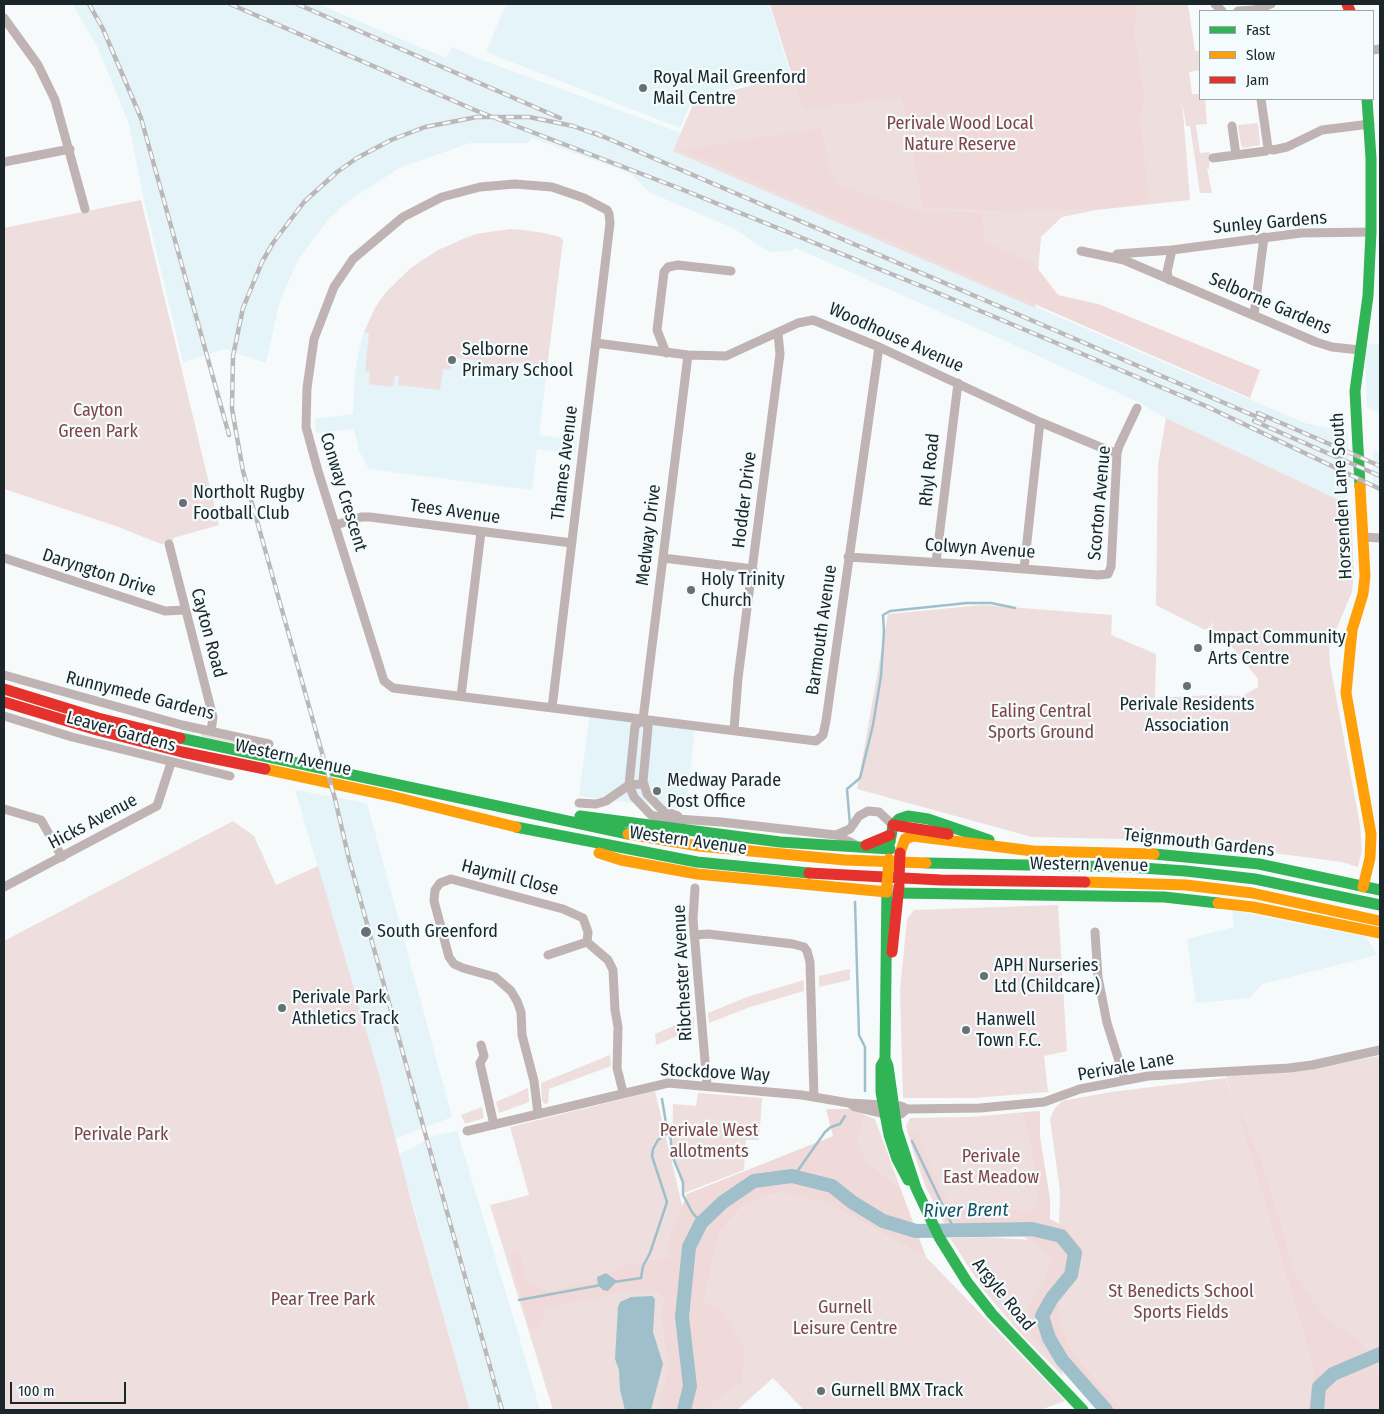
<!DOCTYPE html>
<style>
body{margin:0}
#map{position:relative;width:1384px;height:1414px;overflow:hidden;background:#f6fafb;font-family:"Fira Sans Condensed",sans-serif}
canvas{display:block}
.frame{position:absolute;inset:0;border:5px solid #1a262a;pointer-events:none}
.legend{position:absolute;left:1199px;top:10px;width:175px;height:90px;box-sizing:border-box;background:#f4fbfd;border:1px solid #9da6a9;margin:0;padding:6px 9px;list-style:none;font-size:15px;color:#1a262a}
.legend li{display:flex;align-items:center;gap:10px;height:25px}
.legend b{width:25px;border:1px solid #9da6a9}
.scale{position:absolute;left:10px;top:1382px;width:116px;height:22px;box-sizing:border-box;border:2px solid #1a262a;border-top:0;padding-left:6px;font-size:15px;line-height:18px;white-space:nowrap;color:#1a262a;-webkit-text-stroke:4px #f4fbfd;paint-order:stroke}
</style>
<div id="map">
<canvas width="1384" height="1414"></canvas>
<div class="frame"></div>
<ul class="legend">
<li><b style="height:6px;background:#30b455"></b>Fast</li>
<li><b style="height:6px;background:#ff9f0a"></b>Slow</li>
<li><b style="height:6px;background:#e5322d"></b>Jam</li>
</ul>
<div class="scale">100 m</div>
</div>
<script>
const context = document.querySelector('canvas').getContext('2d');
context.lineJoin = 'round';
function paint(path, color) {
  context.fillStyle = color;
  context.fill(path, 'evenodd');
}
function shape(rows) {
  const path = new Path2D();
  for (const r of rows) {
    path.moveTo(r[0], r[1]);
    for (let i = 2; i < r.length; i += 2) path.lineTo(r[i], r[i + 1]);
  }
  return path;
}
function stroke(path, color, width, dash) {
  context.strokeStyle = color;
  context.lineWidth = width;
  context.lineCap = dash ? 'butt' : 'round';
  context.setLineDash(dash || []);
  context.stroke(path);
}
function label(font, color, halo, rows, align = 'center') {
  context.font = font + ' "Fira Sans Condensed",sans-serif';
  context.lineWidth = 4.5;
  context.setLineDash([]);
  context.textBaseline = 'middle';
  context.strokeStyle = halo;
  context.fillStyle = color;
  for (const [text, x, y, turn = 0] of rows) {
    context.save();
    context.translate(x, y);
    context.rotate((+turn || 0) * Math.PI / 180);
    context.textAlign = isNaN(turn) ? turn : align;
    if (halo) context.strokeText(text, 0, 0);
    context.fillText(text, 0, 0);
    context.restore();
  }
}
paint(shape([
 [72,4,318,4,446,58,452,47,482,60,681,133,673,151,1305,423,1347,432,1350,479,1345,503,1166,418,1136,401,999,338,796,248,789,251,769,252,733,228,649,192,630,173,532,138,528,143,470,143,433,156,401,167,348,201,329,219,299,258,280,300,266,363,225,349,183,362,143,196,129,124,97,46],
 [506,4,769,4,790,73,693,98,680,128,486,52],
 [520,229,544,233,560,237,563,240,539,435,577,440,576,454,537,449,532,490,369,469,359,451,354,429,316,433,315,419,353,414,355,371,362,337,379,301,399,279,423,259,464,238,488,232],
 [1365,343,1380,345,1380,413,1367,407],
 [1373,451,1380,453,1380,492,1372,488],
 [590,713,695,727,686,810,579,796],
 [295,790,367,803,452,1117,395,1139,379,1074],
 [1232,910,1366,937,1377,955,1262,984,1250,998,1196,1003,1187,939,1234,927],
 [457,1131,518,1333,540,1410,470,1410,399,1155,434,1136]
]), '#e4f4f9');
paint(shape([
 [770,4,1188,4,1195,51,1199,51,1200,63,1200,70,1189,72,1192,94,1200,94,1200,99,1205,99,1207,124,1196,125,1200,153,1210,152,1209,169,1207,169,1212,193,1200,193,1190,126,1186,126,1182,100,1190,200,1096,210,1062,217,1041,237,1035,308,673,151,695,100,792,75],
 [1258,123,1260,145,1243,148,1241,145,1238,125],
 [141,200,219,525,173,538,173,541,161,544,116,526,4,489,4,228],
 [510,229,544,233,560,237,563,240,547,366,512,362,511,368,480,364,480,361,454,357,451,370,443,369,440,390,398,385,399,376,395,375,393,387,369,384,370,372,365,371,369,333,364,332,375,308,386,292,411,268,438,250,476,234],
 [1166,418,1345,503,1346,510,1351,512,1354,574,1352,592,1329,647,1330,664,1360,825,1362,850,1358,867,1342,862,1243,849,1123,839,1032,837,857,789,888,614,983,605,1112,615,1111,635,1156,654,1155,698,1211,695,1242,696,1258,687,1258,679,1233,648,1207,631,1212,627,1214,620,1211,626,1205,630,1156,605,1158,465],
 [202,732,265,747,265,750,201,736],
 [233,821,254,836,276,885,318,866,379,1074,413,1208,470,1410,4,1410,4,941],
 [1058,905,1067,1051,1044,1056,1048,1092,974,1098,903,1098,900,990,907,919,914,910],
 [850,969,850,980,819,987,819,976],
 [804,980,804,991,750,1007,709,1023,708,1013,747,997],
 [694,1017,694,1029,656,1045,655,1034],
 [610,1055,611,1066,549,1089,548,1103,545,1104,542,1101,541,1083],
 [1380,1056,1380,1410,1313,1336,1234,1101,1313,1367,1307,1410,1123,1410,1072,1351,1062,1327,1059,1306,1076,1276,1059,1224,1060,1191,1050,1119,1055,1108,1062,1101,1111,1092,1226,1078,1234,1100,1226,1076,1343,1063],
 [528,1088,529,1102,499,1113,496,1102],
 [655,1091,683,1209,674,1410,553,1410,490,1205,529,1195,510,1127],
 [698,1093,762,1098,759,1140,746,1140,744,1170,684,1193,672,1149,673,1104,696,1106],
 [482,1107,484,1118,465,1124,461,1115],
 [1037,1111,1050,1222,972,1220,945,1225,926,1188,913,1151,906,1126,910,1118,971,1117],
 [865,1115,875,1119,900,1187,869,1163,857,1144],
 [779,1192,825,1203,926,1257,1065,1401,1040,1410,804,1410,773,1378,737,1410,704,1410,704,1302,720,1232,742,1207],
 [986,1237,1046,1241,1061,1250,1046,1287,1063,1376,1020,1333,985,1292,950,1238]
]), '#eedede');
paint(shape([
 [770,4,1138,4,1134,31,1144,97,1140,115,1149,203,1101,209,987,210,923,207,902,97,803,109],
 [821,128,830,171,836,185,920,211,982,213,984,241,1035,265,1058,295,1098,304,1260,370,1250,398,681,150],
 [1234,1101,1260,1156,1295,1274,1323,1316,1361,1341,1380,1378,1380,1410,1307,1410,1313,1367],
 [826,1109,851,1109,865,1115,857,1144,869,1163,900,1187,926,1257,825,1203,779,1192,742,1207,720,1232,704,1302,723,1312,744,1348,742,1382,717,1398,706,1410,657,1410,669,1369,661,1312,665,1301,659,1292,629,1291,545,1308,540,1328,530,1330,511,1259,512,1250,520,1252,525,1280,549,1292,587,1282,631,1264,670,1258,667,1245,687,1194,833,1136],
 [1040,1111,1040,1137,1050,1199,1050,1219,1068,1229,1082,1254,1076,1276,1059,1306,1062,1327,1072,1351,1123,1410,1098,1410,1032,1334,1028,1307,1044,1281,1053,1256,1024,1237,954,1237,928,1186,909,1131,918,1132,931,1169,951,1207,1031,1211,1038,1204,1036,1171,1024,1114]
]), '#f0d9d9');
paint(shape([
 [606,1273,617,1281,608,1291,603,1290,598,1285,597,1277],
 [652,1296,655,1299,653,1332,663,1364,651,1410,625,1410,620,1390,619,1370,615,1359,618,1307,620,1302,631,1297]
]), '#9fc0cb');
stroke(shape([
 [850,825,847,789,860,778,873,725,881,676,884,631,883,615,890,611,967,603,991,603,1015,608],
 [855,902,859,1035,865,1047,865,1091],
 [662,1099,667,1129,671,1140,671,1153,683,1182,683,1195,692,1212,701,1223],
 [912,1141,954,1229],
 [794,1176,825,1132,831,1127,840,1124,845,1116],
 [614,1282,641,1278,643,1266,650,1253,667,1202,652,1156,653,1149,658,1140,668,1133],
 [519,1300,601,1285]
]), '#9fc0cb', 2.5);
stroke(shape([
 [684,1410,690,1386,682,1317,689,1247,701,1223,723,1202,754,1181,792,1176,832,1186,852,1202,883,1221,916,1231,1032,1229,1061,1236,1075,1253,1071,1275,1052,1298,1042,1316,1049,1338,1062,1360,1106,1410],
 [1317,1410,1319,1387,1333,1374,1380,1354]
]), '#9fc0cb', 14);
stroke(shape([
 [1215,4,1222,11],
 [1238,11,1253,10],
 [1252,11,1271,4],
 [4,18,38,65,55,100,85,209],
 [1373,50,1380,49],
 [1261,99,1268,148,1273,150,1287,147,1322,130,1370,124],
 [1232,126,1236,155],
 [1213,158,1266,151,1269,149],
 [4,162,70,149],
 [1081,251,1124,260,1316,342,1332,347,1360,350],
 [1117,254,1172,250,1301,233,1371,232],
 [1169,280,1167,272,1172,250],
 [1254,315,1264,237],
 [596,343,688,355,726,356,798,323,813,320,879,347,1040,422,1117,454],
 [666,353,657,330,664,272,668,267,678,265,731,271],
 [336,525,361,517,370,517,572,543],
 [1363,537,1380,538],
 [169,544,213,717,211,731],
 [848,557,975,565,1098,575,1108,574,1111,567,1117,454,1119,446,1137,408],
 [4,558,165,611,185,610],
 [663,558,753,569],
 [936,562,958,383],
 [1024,569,1040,422],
 [4,675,182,725,269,744],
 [461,696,481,532],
 [552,708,610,223,609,214,607,210,584,198,552,187,515,184,480,187,442,197,403,217,353,259,334,287,314,339,307,388,306,427,318,471,384,681,393,688,816,741,823,735,826,721,879,347],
 [4,716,72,737,230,776],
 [643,719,688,355],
 [643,719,635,726,629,785,634,797,651,815,663,818,721,822,836,835,854,844],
 [643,719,648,727,643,781,647,794,662,810,678,816],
 [734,730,738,678,780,354,778,334],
 [579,803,596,804,606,801,629,785,644,784],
 [4,809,41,820,62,857],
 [836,835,850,829,859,816,868,811,879,812,893,825],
 [4,887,157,806,171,763],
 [695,888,693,919,707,1085],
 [1095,932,1098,977,1107,1023,1125,1080],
 [694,935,708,934,793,944,804,947,807,951,810,962,814,1097],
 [548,955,587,942],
 [481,1045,484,1056,480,1063,494,1125],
 [849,1103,855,1107,884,1114,901,1114,907,1109],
 [538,1114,534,1081,522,1035,521,1012,517,1001,511,991,495,977,463,968,454,964,449,957,434,901,435,890,440,883,451,879,563,909,583,918,588,932,587,942,608,960,613,970,615,1010,618,1027,617,1068,623,1092],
 [467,1131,668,1083,802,1095,849,1103,901,1106,907,1109,980,1108,1044,1102,1080,1089,1148,1076,1289,1068,1312,1065,1380,1050]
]), '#c0b3b4', 9);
stroke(shape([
 [1360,486,1355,391,1368,296,1371,232,1371,158,1367,99],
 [180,738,628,834],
 [580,816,780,842,890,849],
 [516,827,697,862,809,873],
 [890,842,893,825,899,819,908,816,928,819,989,840],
 [1154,854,1259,864,1380,890],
 [926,863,1127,867,1186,871,1255,879,1380,905],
 [887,886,885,1059,881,1066,881,1092,889,1135,897,1159,908,1180],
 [898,893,1164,897,1218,903],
 [885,1059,888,1066,897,1130,916,1188,939,1237,967,1282,992,1314,1083,1410]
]), '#30b455', 11);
stroke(shape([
 [1360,486,1365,576,1363,594,1352,630,1346,693,1371,834,1370,858,1363,887],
 [265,769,391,796,516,827],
 [628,834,699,846,845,860,926,863],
 [599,853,621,860,697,874,887,892],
 [900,853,905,839,913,836,1033,851,1154,854],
 [1085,882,1186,885,1252,893,1380,921],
 [1218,903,1253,907,1380,933]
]), '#ff9f0a', 11);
stroke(shape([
 [1347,4,1350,11],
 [4,689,98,718,180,738],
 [4,702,97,730,182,752,265,769],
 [893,825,948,834],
 [866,845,890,835],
 [809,873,941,880,1085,882],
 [892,952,899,886]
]), '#e5322d', 11);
const rail = shape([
 [89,4,103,29,141,118,229,435],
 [230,4,477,111,681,189,926,288,1208,407,1380,489],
 [297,4,560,118],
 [595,133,1264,420],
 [1258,413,1380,466],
 [1254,421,1380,476],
 [502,1410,349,859,335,799,243,471,232,409,233,356,243,308,262,262,273,243,304,202,337,172,357,158,391,140,425,127,477,117,529,117,573,126,601,136]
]);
stroke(rail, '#bcb8b9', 4.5);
stroke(rail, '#f4fbfd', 2.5, [8]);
stroke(shape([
 [887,886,889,859]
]), '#ff9f0a', 11);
stroke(shape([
 [899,879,900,853]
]), '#e5322d', 11);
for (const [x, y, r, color] of [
 [643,88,5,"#677073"],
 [452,360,5,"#677073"],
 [183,503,5,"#677073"],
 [691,590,5,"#677073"],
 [1198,648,5,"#677073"],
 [1187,686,5,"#677073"],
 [657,791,5,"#677073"],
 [366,932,6,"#677073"],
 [984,976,5,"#677073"],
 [282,1008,5,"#677073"],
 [966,1030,5,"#677073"],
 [821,1391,5,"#677073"]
]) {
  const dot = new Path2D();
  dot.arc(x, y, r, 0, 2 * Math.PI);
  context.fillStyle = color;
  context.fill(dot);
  stroke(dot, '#f4fbfd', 2);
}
label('18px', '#1a262a', '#f4fbfd', [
 ["Royal Mail Greenford",653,78],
 ["Mail Centre",653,99],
 ["Selborne",462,350],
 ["Primary School",462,371],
 ["Northolt Rugby",193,493],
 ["Football Club",193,514],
 ["Holy Trinity",701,580],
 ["Church",701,601],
 ["Impact Community",1208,638],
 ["Arts Centre",1208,659],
 ["Perivale Residents",1187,705,"center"],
 ["Association",1187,726,"center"],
 ["Medway Parade",667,781],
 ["Post Office",667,802],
 ["South Greenford",377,932],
 ["APH Nurseries",994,966],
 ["Ltd (Childcare)",994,987],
 ["Perivale Park",292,998],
 ["Athletics Track",292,1019],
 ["Hanwell",976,1020],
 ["Town F.C.",976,1041],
 ["Gurnell BMX Track",831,1391]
], 'left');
label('18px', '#804447', '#f4fbfd', [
 ["Perivale Wood Local",960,124],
 ["Nature Reserve",960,145],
 ["Cayton",98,411],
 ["Green Park",98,432],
 ["Ealing Central",1041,712],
 ["Sports Ground",1041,733],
 ["Perivale West",709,1131],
 ["allotments",709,1152],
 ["Perivale Park",121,1135],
 ["Perivale",991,1157],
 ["East Meadow",991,1178],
 ["St Benedicts School",1181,1292],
 ["Sports Fields",1181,1313],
 ["Pear Tree Park",323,1300],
 ["Gurnell",845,1308],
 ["Leisure Centre",845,1329]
]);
label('18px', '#1a262a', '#f4fbfd', [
 ["Sunley Gardens",1270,223,-5],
 ["Selborne Gardens",1270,304,23],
 ["Woodhouse Avenue",896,338,24],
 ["Thames Avenue",565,463,-83],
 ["Rhyl Road",930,470,-84],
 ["Conway Crescent",343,492,73],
 ["Horsenden Lane South",1342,496,-93],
 ["Hodder Drive",745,500,-83],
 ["Scorton Avenue",1100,503,-85],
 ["Tees Avenue",455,512,8],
 ["Medway Drive",649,535,-83],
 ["Colwyn Avenue",980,549,4],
 ["Daryngton Drive",99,573,18],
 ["Barmouth Avenue",822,630,-82],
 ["Cayton Road",208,633,75],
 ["Runnymede Gardens",140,696,14],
 ["Leaver Gardens",121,732,15],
 ["Western Avenue",293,758,12],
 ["Hicks Avenue",93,822,-28],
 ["Western Avenue",688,841,8],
 ["Teignmouth Gardens",1199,843,6],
 ["Western Avenue",1089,865,1],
 ["Haymill Close",510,878,14],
 ["Ribchester Avenue",683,973,-93],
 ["Perivale Lane",1126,1067,-10],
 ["Stockdove Way",715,1073,3],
 ["Argyle Road",1003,1295,51]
]);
label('italic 19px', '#145262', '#f4fbfd', [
 ["River Brent",966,1211,-1]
]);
</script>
